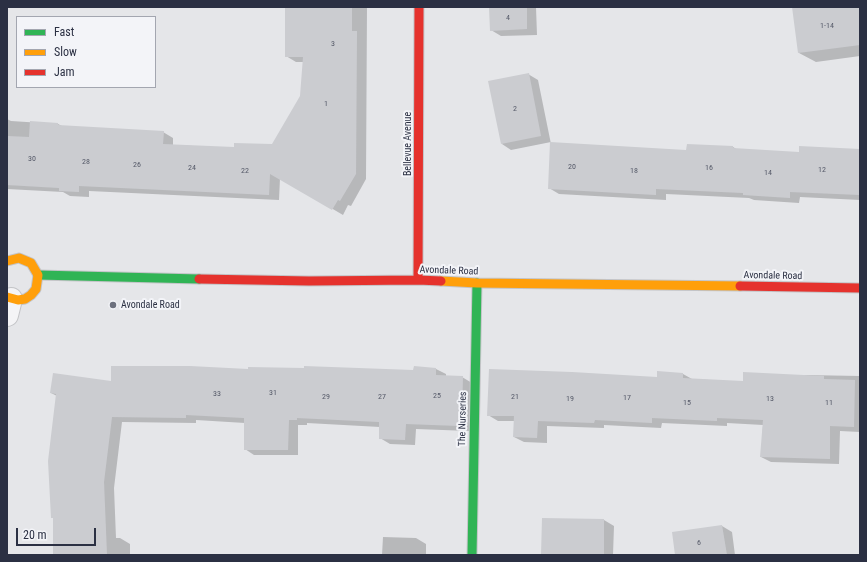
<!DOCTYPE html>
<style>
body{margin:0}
#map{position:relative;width:867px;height:562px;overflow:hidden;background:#e5e6e9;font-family:"Roboto Condensed",sans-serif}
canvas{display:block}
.frame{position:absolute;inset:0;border:8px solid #2b3043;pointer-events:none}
.legend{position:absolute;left:16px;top:16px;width:140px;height:72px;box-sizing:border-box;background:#f3f4f8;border:1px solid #a3a6b0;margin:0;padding:5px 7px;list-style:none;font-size:12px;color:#2b3043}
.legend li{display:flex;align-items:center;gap:8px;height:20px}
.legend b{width:20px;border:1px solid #a3a6b0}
.scale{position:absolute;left:16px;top:528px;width:80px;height:18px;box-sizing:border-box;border:2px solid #2b3043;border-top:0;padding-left:5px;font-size:12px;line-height:14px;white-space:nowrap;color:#2b3043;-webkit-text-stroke:3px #f3f4f8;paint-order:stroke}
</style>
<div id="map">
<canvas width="867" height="562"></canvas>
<div class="frame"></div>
<ul class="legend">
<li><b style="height:5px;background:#30b455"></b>Fast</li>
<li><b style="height:5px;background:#ff9f0a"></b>Slow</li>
<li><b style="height:5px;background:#e5322d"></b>Jam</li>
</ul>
<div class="scale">20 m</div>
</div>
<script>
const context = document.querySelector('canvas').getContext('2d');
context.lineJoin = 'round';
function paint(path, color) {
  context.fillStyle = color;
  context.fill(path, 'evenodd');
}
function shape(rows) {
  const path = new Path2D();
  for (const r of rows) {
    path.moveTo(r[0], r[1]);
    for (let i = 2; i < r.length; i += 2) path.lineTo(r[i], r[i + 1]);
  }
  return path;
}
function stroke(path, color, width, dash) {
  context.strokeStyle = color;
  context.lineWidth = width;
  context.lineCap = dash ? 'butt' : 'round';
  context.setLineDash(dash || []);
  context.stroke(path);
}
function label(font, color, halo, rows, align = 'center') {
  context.font = font + ' "Roboto Condensed",sans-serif';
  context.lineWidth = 4;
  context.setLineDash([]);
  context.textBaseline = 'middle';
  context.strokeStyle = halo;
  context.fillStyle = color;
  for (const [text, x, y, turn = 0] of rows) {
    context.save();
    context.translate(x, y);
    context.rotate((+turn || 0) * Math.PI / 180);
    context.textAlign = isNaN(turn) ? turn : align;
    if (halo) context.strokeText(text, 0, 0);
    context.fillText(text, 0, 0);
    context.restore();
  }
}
paint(shape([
 [286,7,367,7,366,179,351,206,348,205,343,215,280,178,279,200,89,191,89,197,70,196,63,192,7,189,7,119,11,121,58,124,62,126,163,132,173,138,173,145,235,148,273,145,301,96,304,62,296,62,286,56],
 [490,7,536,7,537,35,501,36,491,30],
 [793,7,860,7,860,56,816,62,799,53],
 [528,74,538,80,551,144,687,151,688,145,733,147,738,150,800,153,860,150,860,200,800,197,799,203,754,200,749,198,666,194,666,200,559,194,549,188,551,142,511,150,502,144],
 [414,368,436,369,446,374,446,376,462,377,472,383,469,431,416,429,415,445,390,444,380,438,380,427,307,423,307,425,298,425,298,455,254,455,245,449,245,423,196,420,196,423,122,422,114,488,116,538,120,538,130,544,130,555,54,555,57,396,51,393,112,382,249,370,414,371],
 [683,374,692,379,744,382,805,376,805,375,860,376,860,432,840,431,839,464,771,462,761,457,763,425,727,423,727,426,662,423,661,428,604,425,604,428,547,426,547,443,524,442,514,437,515,421,498,421,488,415,658,378],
 [604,520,614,526,613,555,542,555],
 [722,526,732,532,735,555,676,555],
 [383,537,416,538,426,544,426,555,382,555]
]), '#0003');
paint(shape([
 [285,7,352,7,352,31,357,31,356,174,340,201,338,200,332,210,270,174,269,195,79,186,79,192,59,191,59,188,7,185,7,136,29,137,30,121,58,123,58,125,164,131,163,144,234,147,234,143,272,144,300,96,303,57,285,57],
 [489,7,527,7,527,29,490,31],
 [792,7,860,7,860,45,798,53],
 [529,73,541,136,501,144,488,81],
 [550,142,686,150,687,144,733,146,733,148,799,152,799,146,860,149,860,195,790,192,790,198,743,195,743,193,656,189,656,195,548,189],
 [111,366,190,366,248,369,248,367,304,368,304,366,413,370,414,366,436,368,436,375,463,376,462,415,461,419,459,419,459,426,406,424,405,440,379,439,379,422,297,418,297,420,289,420,288,450,244,450,244,418,186,415,186,418,112,417,104,482,107,555,53,555,53,518,51,518,48,461,56,394,50,393,53,373,111,381],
 [489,369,572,372,657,377,657,371,683,373,683,378,743,381,743,372,824,376,824,379,855,380,854,427,830,426,830,459,760,457,763,420,717,418,717,421,652,418,652,423,595,420,594,423,538,421,537,438,513,437,514,416,487,416],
 [542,518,604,519,604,555,541,555],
 [722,525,727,555,675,555,672,532]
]), '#cbccd0');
const street = shape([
 [7,315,11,299]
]);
const fast = shape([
 [38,275,199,279],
 [472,555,477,283]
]);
const slow = shape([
 [7,261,19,258,31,263,38,275,36,289,31,295,25,299,18,300,7,297],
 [441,281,477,283,740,286]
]);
const jam = shape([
 [199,279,309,281,418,280,441,281],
 [418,280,419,7],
 [740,286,860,288]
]);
stroke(street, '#c3c4c7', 24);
stroke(fast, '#c3c4c7', 11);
stroke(slow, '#c3c4c7', 11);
stroke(jam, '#c3c4c7', 11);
stroke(street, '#f4f4f6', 22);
stroke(fast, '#30b455', 9);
stroke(slow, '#ff9f0a', 9);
stroke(jam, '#e5322d', 9);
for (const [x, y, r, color] of [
 [113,305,4,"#6c707d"]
]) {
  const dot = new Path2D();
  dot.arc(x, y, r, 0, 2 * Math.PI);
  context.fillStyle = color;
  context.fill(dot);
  stroke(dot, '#f3f4f8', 1.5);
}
label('8px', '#555968', null, [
 ["4",508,18],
 ["1-14",827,26],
 ["3",333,44],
 ["1",326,104],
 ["2",515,109],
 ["30",32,159],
 ["28",86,162],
 ["26",137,165],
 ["20",572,167],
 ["24",192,168],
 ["16",709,168],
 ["12",822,170],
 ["22",245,171],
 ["18",634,171],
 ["14",768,173],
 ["31",273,393],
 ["33",217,394],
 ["25",437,396],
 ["29",326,397],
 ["27",382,397],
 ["21",515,397],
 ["17",627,398],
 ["19",570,399],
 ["13",770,399],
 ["15",687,403],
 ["11",829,403],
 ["6",699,543]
]);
label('10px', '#2b3043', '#f3f4f8', [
 ["Bellevue Avenue",408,144,-90],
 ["Avondale Road",449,271,2],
 ["Avondale Road",773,276,1],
 ["The Nurseries",463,419,-89]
]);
label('10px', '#2b3043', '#f3f4f8', [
 ["Avondale Road",121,305]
], 'left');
</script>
